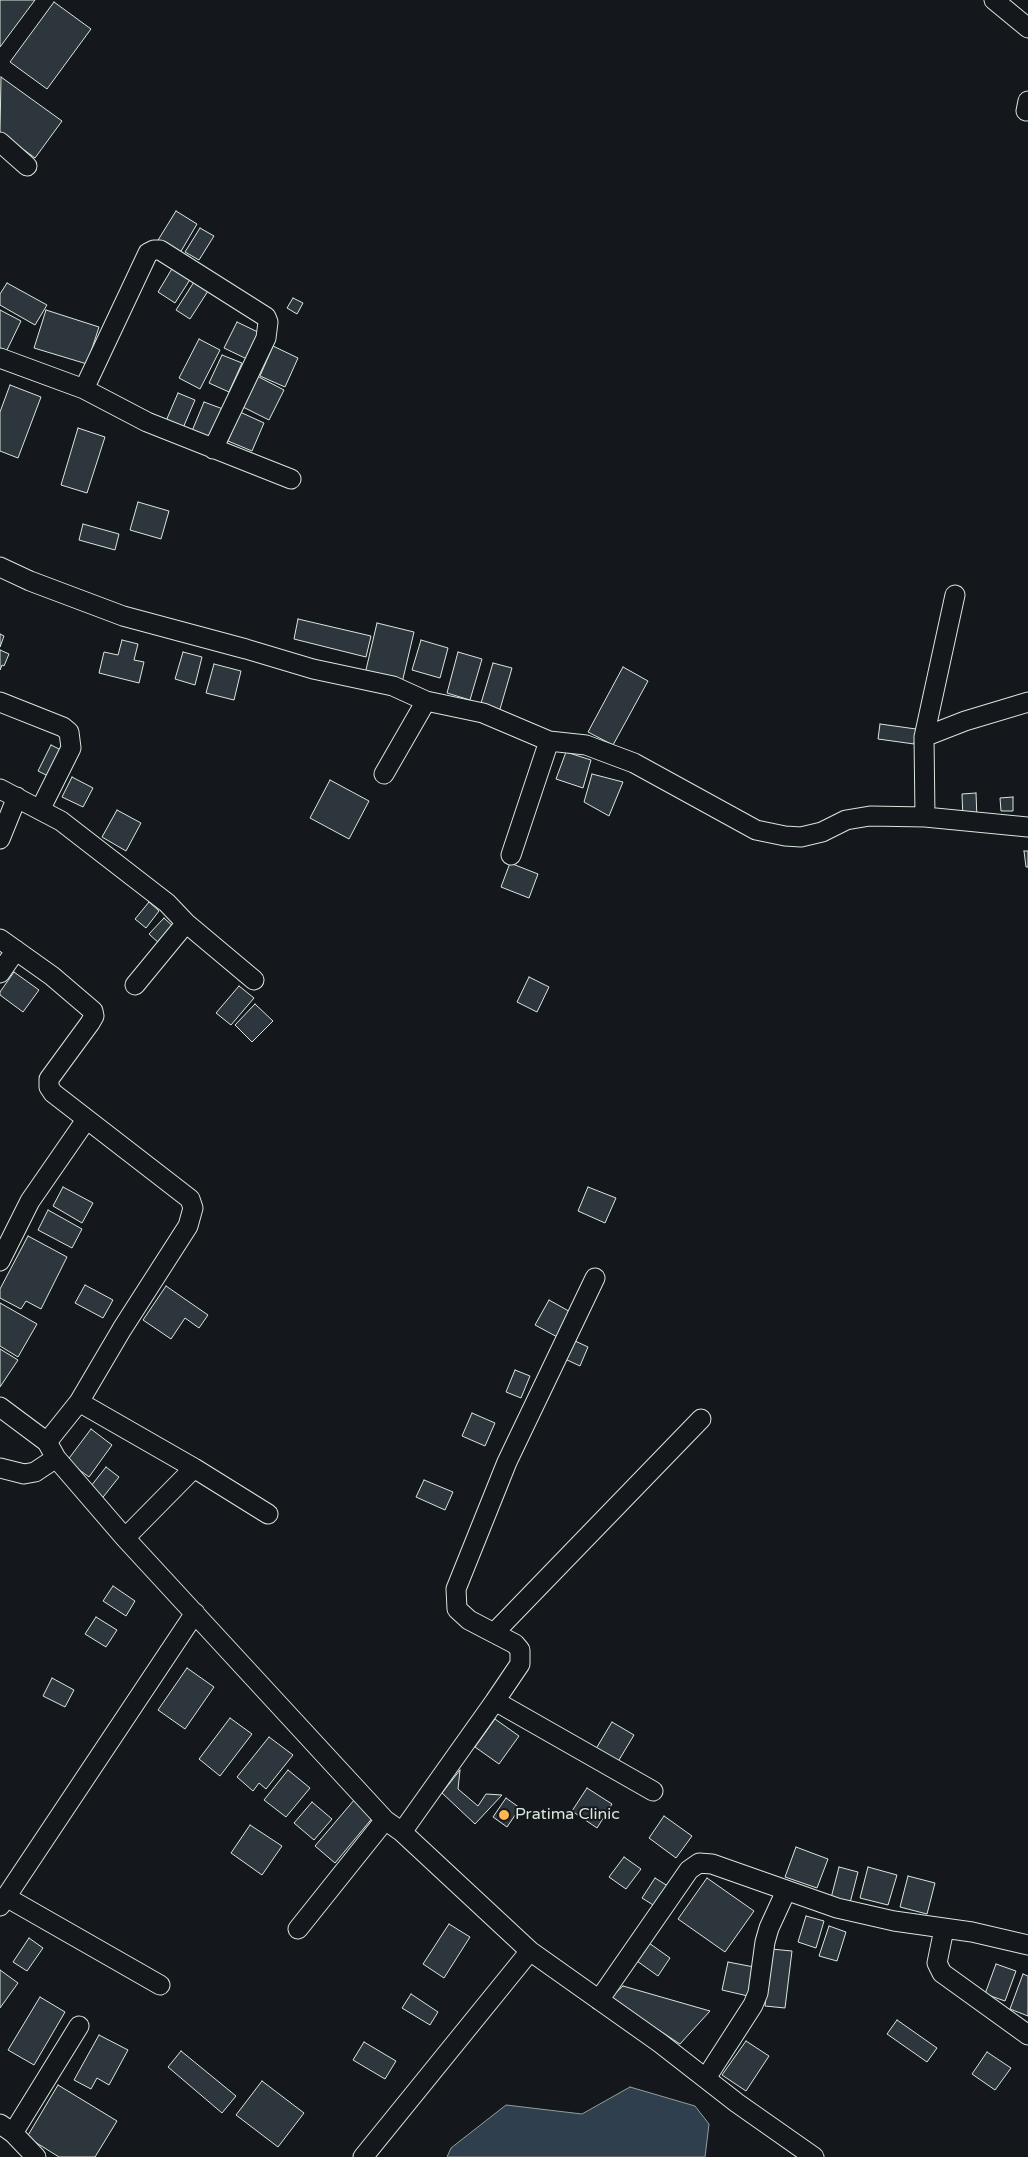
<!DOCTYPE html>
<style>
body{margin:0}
canvas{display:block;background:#14181c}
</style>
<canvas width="1028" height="2157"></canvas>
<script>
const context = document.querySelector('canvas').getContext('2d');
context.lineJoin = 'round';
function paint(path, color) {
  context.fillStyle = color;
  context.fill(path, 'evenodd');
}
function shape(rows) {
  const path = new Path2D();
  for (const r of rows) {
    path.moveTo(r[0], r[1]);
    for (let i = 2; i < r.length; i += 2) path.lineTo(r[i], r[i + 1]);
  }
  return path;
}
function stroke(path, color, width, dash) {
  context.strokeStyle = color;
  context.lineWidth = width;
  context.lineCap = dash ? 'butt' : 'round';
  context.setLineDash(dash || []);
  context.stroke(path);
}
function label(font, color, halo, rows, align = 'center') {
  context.font = font + ' "Varela Round",sans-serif';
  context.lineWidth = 4;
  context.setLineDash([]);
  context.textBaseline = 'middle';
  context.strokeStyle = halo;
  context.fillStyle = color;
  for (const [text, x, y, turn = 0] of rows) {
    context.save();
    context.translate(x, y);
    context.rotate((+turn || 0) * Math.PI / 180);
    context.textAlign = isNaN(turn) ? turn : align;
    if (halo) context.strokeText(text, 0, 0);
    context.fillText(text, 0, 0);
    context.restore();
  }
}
const water = shape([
 [630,2087,695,2106,709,2124,705,2157,447,2157,451,2148,506,2105,582,2114,630,2087]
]);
paint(water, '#2f3f4d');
stroke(water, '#939e99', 1);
const building = shape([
 [0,0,35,0,0,47,0,0],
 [54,2,91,29,47,89,10,62,54,2],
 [1,77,62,121,35,158,0,132,1,77],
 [176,211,197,224,177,258,155,245,176,211],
 [200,228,214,236,199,260,185,252,200,228],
 [173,267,191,278,175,303,158,292,173,267],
 [194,282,208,291,190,319,176,310,194,282],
 [7,283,47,305,35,325,0,305,0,294,7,283],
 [293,298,303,303,297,314,287,308,293,298],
 [0,310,21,321,5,354,0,351,0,310],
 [46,310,99,327,87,364,34,348,46,310],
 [237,322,262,334,249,360,224,348,237,322],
 [199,339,220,350,200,389,179,378,199,339],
 [273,346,298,358,285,387,260,376,273,346],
 [222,355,242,363,229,392,209,383,222,355],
 [257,376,284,390,269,420,241,406,257,376],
 [10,385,41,397,18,458,0,451,0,412,10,385],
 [178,393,195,400,183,428,166,421,178,393],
 [204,402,223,409,210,439,192,431,204,402],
 [240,412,264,423,252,451,228,441,240,412],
 [78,428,105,437,87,493,61,485,78,428],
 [138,502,169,511,161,539,130,530,138,502],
 [83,524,119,534,115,550,79,540,83,524],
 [298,619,371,636,366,657,294,639,298,619],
 [377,623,414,632,402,683,365,674,377,623],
 [0,634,4,636,0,647,0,634],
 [122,640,138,644,134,660,144,662,139,683,99,673,104,652,118,655,122,640],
 [421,640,448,648,440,678,412,670,421,640],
 [0,650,9,654,4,666,2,665,0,670,0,650],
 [183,652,202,657,195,685,175,679,183,652],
 [458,652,482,659,470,700,447,693,458,652],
 [493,663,512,668,498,716,479,710,493,663],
 [214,664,241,671,234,700,206,693,214,664],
 [623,667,648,681,613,745,588,732,623,667],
 [880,724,916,729,914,744,878,739,880,724],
 [51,745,65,752,52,778,38,771,51,745],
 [566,752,591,760,583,788,556,779,566,752],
 [592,774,623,782,609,816,584,802,592,774],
 [72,777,93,788,83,807,62,797,72,777],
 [330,780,369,801,349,839,310,818,330,780],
 [976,793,977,819,963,820,962,794,976,793],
 [1013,797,1013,811,1001,811,1000,798,1013,797],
 [117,810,141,823,126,851,102,837,117,810],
 [1024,851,1028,851,1028,867,1026,867,1024,851],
 [510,863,538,874,529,898,501,887,510,863],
 [149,902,159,911,146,928,135,919,149,902],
 [164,918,176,929,161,945,149,934,164,918],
 [14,972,39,990,23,1012,0,995,0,992,14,972],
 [529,977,549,987,537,1012,517,1002,529,977],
 [239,986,254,998,231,1025,216,1013,239,986],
 [255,1004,273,1021,252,1042,235,1025,255,1004],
 [63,1187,93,1203,82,1223,53,1206,63,1187],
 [588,1187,616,1198,605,1223,578,1211,588,1187],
 [48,1210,82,1229,72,1248,38,1230,48,1210],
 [28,1236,67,1257,41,1309,26,1301,21,1309,0,1298,0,1289,28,1236],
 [85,1285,113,1300,103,1318,75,1303,85,1285],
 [166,1286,208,1315,199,1328,185,1318,171,1339,143,1320,166,1286],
 [549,1300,574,1314,561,1339,535,1325,549,1300],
 [0,1303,37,1324,18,1357,0,1346,0,1303],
 [573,1340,588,1347,580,1366,565,1359,573,1340],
 [0,1349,18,1360,0,1387,0,1349],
 [515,1370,530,1376,521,1398,506,1392,515,1370],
 [472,1413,495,1423,485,1446,462,1436,472,1413],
 [91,1429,112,1445,89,1477,67,1461,91,1429],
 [106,1467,119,1477,100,1501,87,1491,106,1467],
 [424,1480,453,1492,445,1510,416,1497,424,1480],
 [113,1586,135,1601,126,1616,103,1601,113,1586],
 [96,1617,117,1630,106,1647,85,1634,96,1617],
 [187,1668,214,1687,185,1729,158,1710,187,1668],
 [52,1678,74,1690,65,1707,43,1696,52,1678],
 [230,1718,252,1734,220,1776,199,1759,230,1718],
 [495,1719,519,1736,499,1764,475,1747,495,1719],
 [612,1722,634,1735,616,1765,594,1752,612,1722],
 [269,1737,293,1755,266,1789,259,1783,253,1791,237,1777,269,1737],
 [288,1770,310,1788,286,1817,264,1800,288,1770],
 [460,1770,458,1789,478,1806,486,1794,502,1795,475,1824,442,1793,460,1770],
 [587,1788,612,1804,597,1828,572,1811,587,1788],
 [506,1798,520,1808,507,1827,493,1817,506,1798],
 [355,1799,374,1816,335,1863,315,1846,355,1799],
 [312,1802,332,1819,314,1840,294,1823,312,1802],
 [664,1816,692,1836,676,1858,649,1838,664,1816],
 [250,1825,282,1846,262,1875,231,1853,250,1825],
 [796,1847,828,1859,817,1888,785,1877,796,1847],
 [624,1857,641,1869,626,1889,609,1877,624,1857],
 [839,1867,858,1872,850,1903,831,1898,839,1867],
 [868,1867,897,1875,888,1905,860,1898,868,1867],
 [908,1876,935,1883,927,1914,900,1907,908,1876],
 [655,1878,671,1888,658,1908,642,1898,655,1878],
 [707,1878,754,1911,725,1952,678,1919,707,1878],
 [806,1916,824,1921,816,1948,798,1942,806,1916],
 [449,1924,470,1937,444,1978,423,1964,449,1924],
 [829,1926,846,1932,837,1961,819,1956,829,1926],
 [29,1938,43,1948,27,1971,13,1962,29,1938],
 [649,1943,670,1958,658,1976,637,1961,649,1943],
 [771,1949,792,1951,785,2008,765,2006,771,1949],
 [728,1962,754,1967,748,1996,722,1990,728,1962],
 [996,1964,1016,1971,1005,2001,985,1994,996,1964],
 [0,1970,18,1983,0,2008,0,1970],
 [1023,1974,1028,1976,1028,2016,1010,2009,1023,1974],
 [623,1986,710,2011,680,2044,610,1998,623,1986],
 [411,1994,438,2012,430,2025,402,2008,411,1994],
 [40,1997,65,2012,34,2065,8,2050,40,1997],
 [897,2020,937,2048,927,2062,887,2034,897,2020],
 [99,2035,128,2050,109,2085,97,2078,91,2089,74,2080,99,2035],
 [746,2041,769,2056,746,2091,722,2075,746,2041],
 [364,2042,396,2061,385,2079,353,2060,364,2042],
 [181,2051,236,2096,222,2113,168,2067,181,2051],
 [987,2052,1011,2068,995,2090,972,2074,987,2052],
 [262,2081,304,2113,278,2147,236,2115,262,2081],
 [58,2085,117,2121,95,2157,59,2157,27,2137,58,2085]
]);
paint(building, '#2c363c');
stroke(building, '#d8e6dc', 1);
const minor = shape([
 [994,0,1028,28],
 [1026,111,1028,101],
 [0,142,27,166],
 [0,358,84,389,147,422,291,479],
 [84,389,148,253,154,250,160,250,266,317,268,322,266,338,213,449],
 [0,567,30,581,123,616,246,649,313,669,393,686,426,701,483,713,549,741,586,745,634,763,756,830,785,836,801,837,822,832,846,820,870,816,925,817,924,737,965,721,1028,702],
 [0,702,63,727,69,732,71,748,40,810],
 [924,737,955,595],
 [384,774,426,701],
 [0,789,61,821,167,903,186,923,254,980],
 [925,817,1028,827],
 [0,839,17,797],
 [511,855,549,741],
 [0,939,52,976,93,1011,94,1016,90,1023,49,1079,49,1087,53,1093,190,1199,193,1208,188,1226,122,1329,79,1402,47,1442],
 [0,973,16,950],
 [135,985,186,923],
 [0,1261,30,1201,86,1120],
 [79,1402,194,1468,268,1514],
 [0,1407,47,1442,56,1458,125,1538,385,1820,402,1832,530,1951,660,2043,737,2103,814,2157],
 [0,1468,24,1474,35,1472,56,1458],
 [125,1538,194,1468],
 [494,1633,701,1419],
 [495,1701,520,1664,520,1650,515,1644,469,1620,457,1609,456,1589,507,1462,595,1278],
 [402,1832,495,1701,653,1791],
 [6,1897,160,1985],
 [0,1906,195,1613],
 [298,1929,385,1820],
 [944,1929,937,1963,942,1973,1028,2035],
 [599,2000,689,1870,699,1863,712,1864,837,1908,894,1921,972,1932,1028,1945],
 [706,2078,753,2005,758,1993,765,1942,769,1928,786,1891],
 [0,2124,13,2133,79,2026],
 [13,2133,36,2157],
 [363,2157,530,1951]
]);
stroke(minor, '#d8e6dc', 21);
stroke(minor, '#14181c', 19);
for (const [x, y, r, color] of [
 [504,1815,6,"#ffb74d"]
]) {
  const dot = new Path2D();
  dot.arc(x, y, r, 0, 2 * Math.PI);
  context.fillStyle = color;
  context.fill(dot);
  stroke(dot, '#14181c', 2);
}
label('16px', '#d8e6dc', '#14181c', [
 ["Pratima Clinic",515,1815]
], 'left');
</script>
